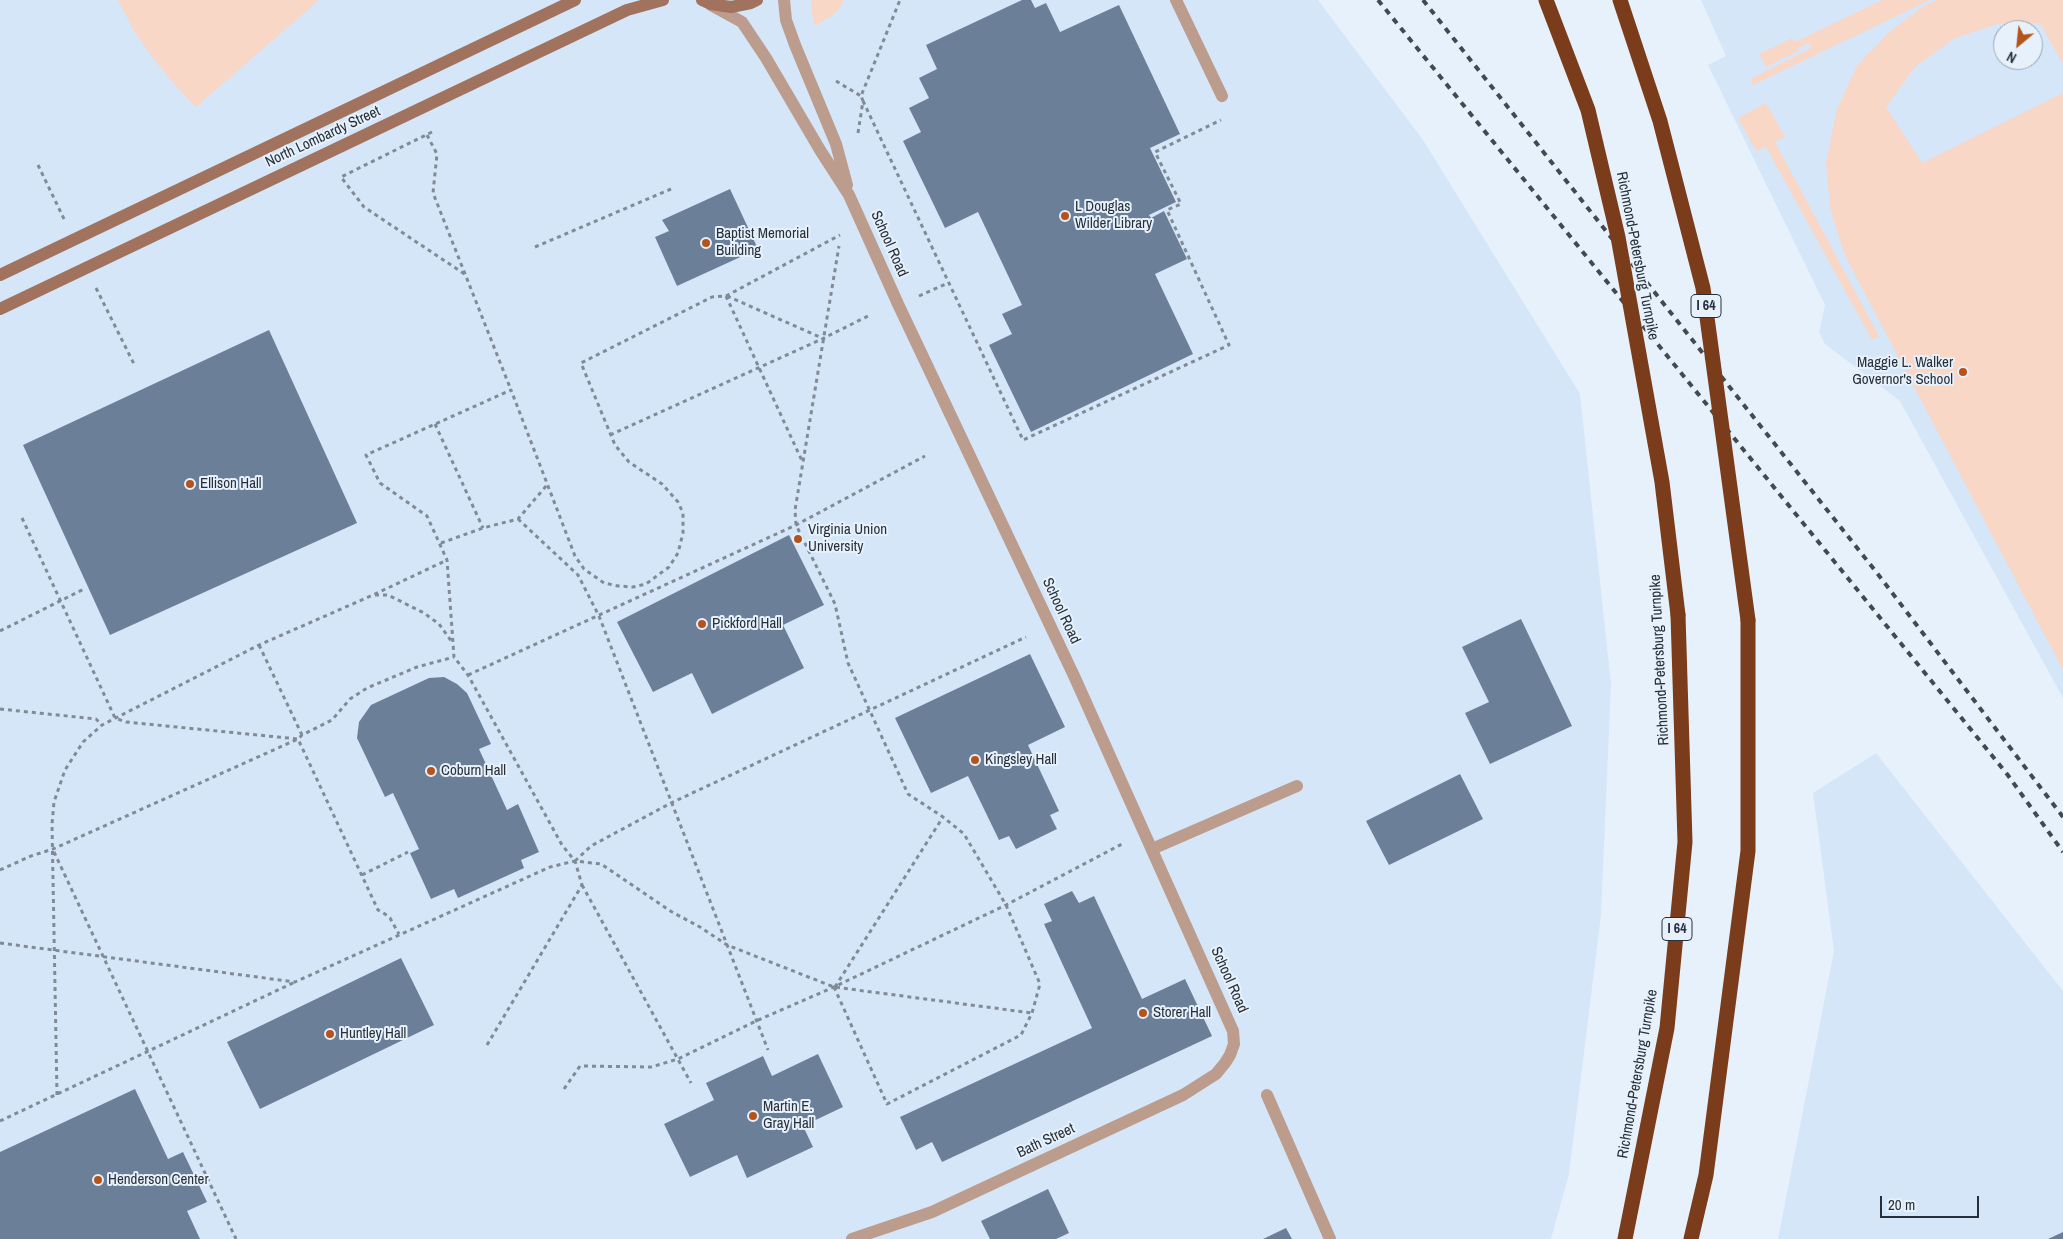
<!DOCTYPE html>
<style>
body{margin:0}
#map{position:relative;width:2063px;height:1239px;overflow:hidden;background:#e7f1fb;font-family:"Archivo Narrow",sans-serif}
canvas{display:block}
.north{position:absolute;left:1993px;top:20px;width:50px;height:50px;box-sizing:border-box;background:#e7f1fb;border:1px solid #9aa4ae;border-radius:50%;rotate:208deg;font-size:14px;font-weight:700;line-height:20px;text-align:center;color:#27303a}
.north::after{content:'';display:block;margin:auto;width:18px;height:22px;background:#b6531a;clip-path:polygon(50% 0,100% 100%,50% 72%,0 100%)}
.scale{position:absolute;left:1880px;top:1196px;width:99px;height:22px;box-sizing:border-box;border:2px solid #27303a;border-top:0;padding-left:6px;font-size:15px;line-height:18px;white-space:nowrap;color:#27303a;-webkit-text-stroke:4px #e7f1fb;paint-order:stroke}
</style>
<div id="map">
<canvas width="2063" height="1239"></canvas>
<div class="north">N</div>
<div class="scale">20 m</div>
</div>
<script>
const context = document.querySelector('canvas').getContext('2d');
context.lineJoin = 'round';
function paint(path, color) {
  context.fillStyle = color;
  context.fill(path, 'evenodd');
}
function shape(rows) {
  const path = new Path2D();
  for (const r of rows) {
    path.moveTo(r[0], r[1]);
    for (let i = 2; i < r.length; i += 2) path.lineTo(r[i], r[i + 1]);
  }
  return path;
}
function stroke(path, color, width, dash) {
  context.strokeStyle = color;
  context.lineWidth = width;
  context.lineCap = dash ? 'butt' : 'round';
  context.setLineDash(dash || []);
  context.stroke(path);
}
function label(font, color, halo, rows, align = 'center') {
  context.font = font + ' "Archivo Narrow",sans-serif';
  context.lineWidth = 4;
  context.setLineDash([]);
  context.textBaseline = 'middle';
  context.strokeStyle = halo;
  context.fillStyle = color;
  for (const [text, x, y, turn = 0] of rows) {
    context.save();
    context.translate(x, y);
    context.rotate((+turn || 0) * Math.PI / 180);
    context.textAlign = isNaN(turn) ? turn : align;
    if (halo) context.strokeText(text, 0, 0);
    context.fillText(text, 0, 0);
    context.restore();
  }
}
paint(shape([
 [0,0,1318,0,1423,140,1580,394,1611,684,1601,915,1569,1174,1551,1239,0,1239],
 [1701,0,2063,0,2063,698,1900,401,1825,344,1819,332,1825,305,1708,65,1726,56],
 [2003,30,2033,30,2033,60,2003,60],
 [1876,753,2063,991,2063,1239,1778,1239,1834,951,1813,793]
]), '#d5e6f9');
paint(shape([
 [118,0,319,0,196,107,173,83,153,58,134,31],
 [811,0,844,0,841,6,833,15,815,26,812,14],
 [1882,0,1930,0,1753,85,1750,79,1811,48,1809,43,1798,48,1799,51,1766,67,1759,54,1792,38,1795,42],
 [1937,0,2063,0,2063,64,2040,23,2001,23,1955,38,1915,67,1886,107,1922,163,2063,93,2063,670,1854,273,1844,253,1830,208,1826,162,1837,109,1857,66,1888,33,1922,7],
 [1766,103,1785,137,1775,142,1879,336,1872,340,1766,147,1756,151,1738,118]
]), '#f9d7c7');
paint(shape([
 [1022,0,1031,0,1035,8,1046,3,1060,32,1119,5,1180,134,1150,148,1176,202,1149,215,1151,218,1164,211,1187,259,1155,274,1193,354,1031,432,989,345,1012,334,1002,314,1022,305,978,212,945,228,903,141,921,132,909,108,929,98,919,78,937,69,926,45],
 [730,189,758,249,677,286,655,237,669,231,662,220],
 [269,330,357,523,110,635,23,445],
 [789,535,824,605,783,625,804,668,712,714,692,673,653,692,617,622],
 [1521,619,1572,726,1490,764,1465,713,1489,702,1462,647],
 [1030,654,1065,727,1028,745,1059,811,1050,815,1057,829,1016,849,1009,836,999,840,968,776,931,793,895,718],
 [444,677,457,684,467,693,491,744,479,749,507,810,518,804,539,852,521,860,524,868,458,898,454,889,431,899,410,853,419,849,393,793,385,797,357,738,359,722,371,705,429,678],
 [1460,774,1483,819,1389,865,1366,821],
 [1072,891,1079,903,1094,896,1142,999,1185,979,1212,1036,942,1162,932,1142,916,1150,900,1117,1092,1028,1044,924,1052,921,1044,904],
 [401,958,434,1025,260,1109,227,1042],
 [818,1054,843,1107,803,1126,813,1147,747,1178,737,1155,690,1177,664,1124,714,1100,706,1083,763,1056,772,1076],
 [135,1089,168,1159,183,1152,207,1202,187,1211,200,1239,0,1239,0,1152],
 [1048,1189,1069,1233,1056,1239,990,1239,981,1221],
 [1286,1228,1292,1239,1263,1239],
 [2063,1232,2063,1239,2048,1239]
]), '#6b8098');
stroke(shape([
 [836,81,861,96],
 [863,101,1023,440,1229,345,1167,210,1181,204,1155,152,1221,120],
 [432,132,341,177,364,207,466,275],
 [858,133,863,101,861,96,900,0],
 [427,135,437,154,433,193,511,390],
 [38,165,64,219],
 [535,247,671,189],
 [96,288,135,366],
 [726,296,803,463],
 [727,296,822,338],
 [919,296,948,283],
 [435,424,483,528],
 [610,435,822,339,868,316],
 [22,518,115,718,126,722,298,739,378,910,385,914,390,918,399,934],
 [518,519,578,575,599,616,768,1050],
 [441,543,483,528,518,519,547,485],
 [375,595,388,595,424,613,439,624,452,642],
 [0,631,84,589],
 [259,645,302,735],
 [468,675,796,525,925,456],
 [0,709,96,719,102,725],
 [54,852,236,1239],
 [575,861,591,846,671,803,1026,637],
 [0,870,31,856,53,849,298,739,302,735,332,720,350,699,367,688,417,667,454,657],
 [362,875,408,852],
 [582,885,691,1083],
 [0,943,295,982,550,867,575,861,601,864,672,912,700,927,727,945,834,987,1032,1013],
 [834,987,887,1104,1021,1035,1032,1013,1040,984,1006,905,964,834,943,817,908,794,848,663,835,604,796,525,795,510,839,246],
 [835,987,943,817],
 [487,1045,582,885,575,861,562,845,468,675,454,657,447,560,427,516,380,483,366,455,511,390,575,556,584,569,604,583,618,586,633,587,646,584,669,567,678,553,683,533,683,513,678,502,662,484,629,462,615,445,581,363,712,297,726,296,840,235],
 [564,1089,580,1066,651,1067,678,1059,756,1021,834,987,1006,905,1122,844],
 [57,1095,52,824,54,802,65,770,83,742,102,725,259,645,373,595,447,560],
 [0,1121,295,982]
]), '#818b95', 3, [4, 4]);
stroke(shape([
 [1176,0,1222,96],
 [1152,849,1297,786]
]), '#bc9c8d', 12);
stroke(shape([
 [784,0,786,20,795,45,836,144,847,185],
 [711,5,742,22,766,58,820,150,849,195,898,304,1075,678,1233,1031,1234,1044,1230,1055,1225,1063,1216,1074,1183,1095,932,1212,852,1239],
 [1267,1095,1330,1239]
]), '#bc9c8d', 12);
stroke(shape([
 [702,0,711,4,731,7,751,3,757,0],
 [0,275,575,0],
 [0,309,627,10,663,0]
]), '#a1735e', 12);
stroke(shape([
 [1625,1239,1667,1028,1685,842,1678,615],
 [1691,1239,1706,1175,1748,851,1748,620]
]), '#7a3c1b', 15);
stroke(shape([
 [1378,0,2007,774,2063,852],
 [1423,0,1877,573,2063,817]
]), '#414a54', 4, [6, 6]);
stroke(shape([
 [1546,0,1588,110,1618,237,1662,482,1678,615],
 [1620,0,1660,121,1703,288,1748,620]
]), '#7a3c1b', 15);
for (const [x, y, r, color] of [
 [1065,216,5,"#b6531a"],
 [706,243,5,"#b6531a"],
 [1963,372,5,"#b6531a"],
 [190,484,5,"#b6531a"],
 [798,539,5,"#b6531a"],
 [702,624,5,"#b6531a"],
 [975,760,5,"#b6531a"],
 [431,771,5,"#b6531a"],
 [1143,1013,5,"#b6531a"],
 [330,1034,5,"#b6531a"],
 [753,1116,5,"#b6531a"],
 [98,1180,5,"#b6531a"]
]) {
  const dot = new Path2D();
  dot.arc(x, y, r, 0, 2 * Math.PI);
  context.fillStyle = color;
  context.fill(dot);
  stroke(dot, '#e7f1fb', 2);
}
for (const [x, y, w] of [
 [1706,306,30],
 [1677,929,30]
]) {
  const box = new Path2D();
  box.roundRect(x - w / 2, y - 11.5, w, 23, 4);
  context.fillStyle = '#e7f1fb';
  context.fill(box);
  stroke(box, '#27303a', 1);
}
label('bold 14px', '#27303a', null, [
 ["I 64",1706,306],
 ["I 64",1677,929]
]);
label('15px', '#27303a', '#e7f1fb', [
 ["North Lombardy Street",323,137,-25],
 ["School Road",889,244,66],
 ["Richmond-Petersburg Turnpike",1637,256,79],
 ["School Road",1061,611,65],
 ["Richmond-Petersburg Turnpike",1660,660,-93],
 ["School Road",1229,980,66],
 ["Richmond-Petersburg Turnpike",1638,1074,-80],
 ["Bath Street",1046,1141,-25]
]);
label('15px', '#27303a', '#e7f1fb', [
 ["L Douglas",1075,207],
 ["Wilder Library",1075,224],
 ["Baptist Memorial",716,234],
 ["Building",716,251],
 ["Maggie L. Walker",1953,363,"right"],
 ["Governor's School",1953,380,"right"],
 ["Ellison Hall",200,484],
 ["Virginia Union",808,530],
 ["University",808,547],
 ["Pickford Hall",712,624],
 ["Kingsley Hall",985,760],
 ["Coburn Hall",441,771],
 ["Storer Hall",1153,1013],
 ["Huntley Hall",340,1034],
 ["Martin E.",763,1107],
 ["Gray Hall",763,1124],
 ["Henderson Center",108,1180]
], 'left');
</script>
